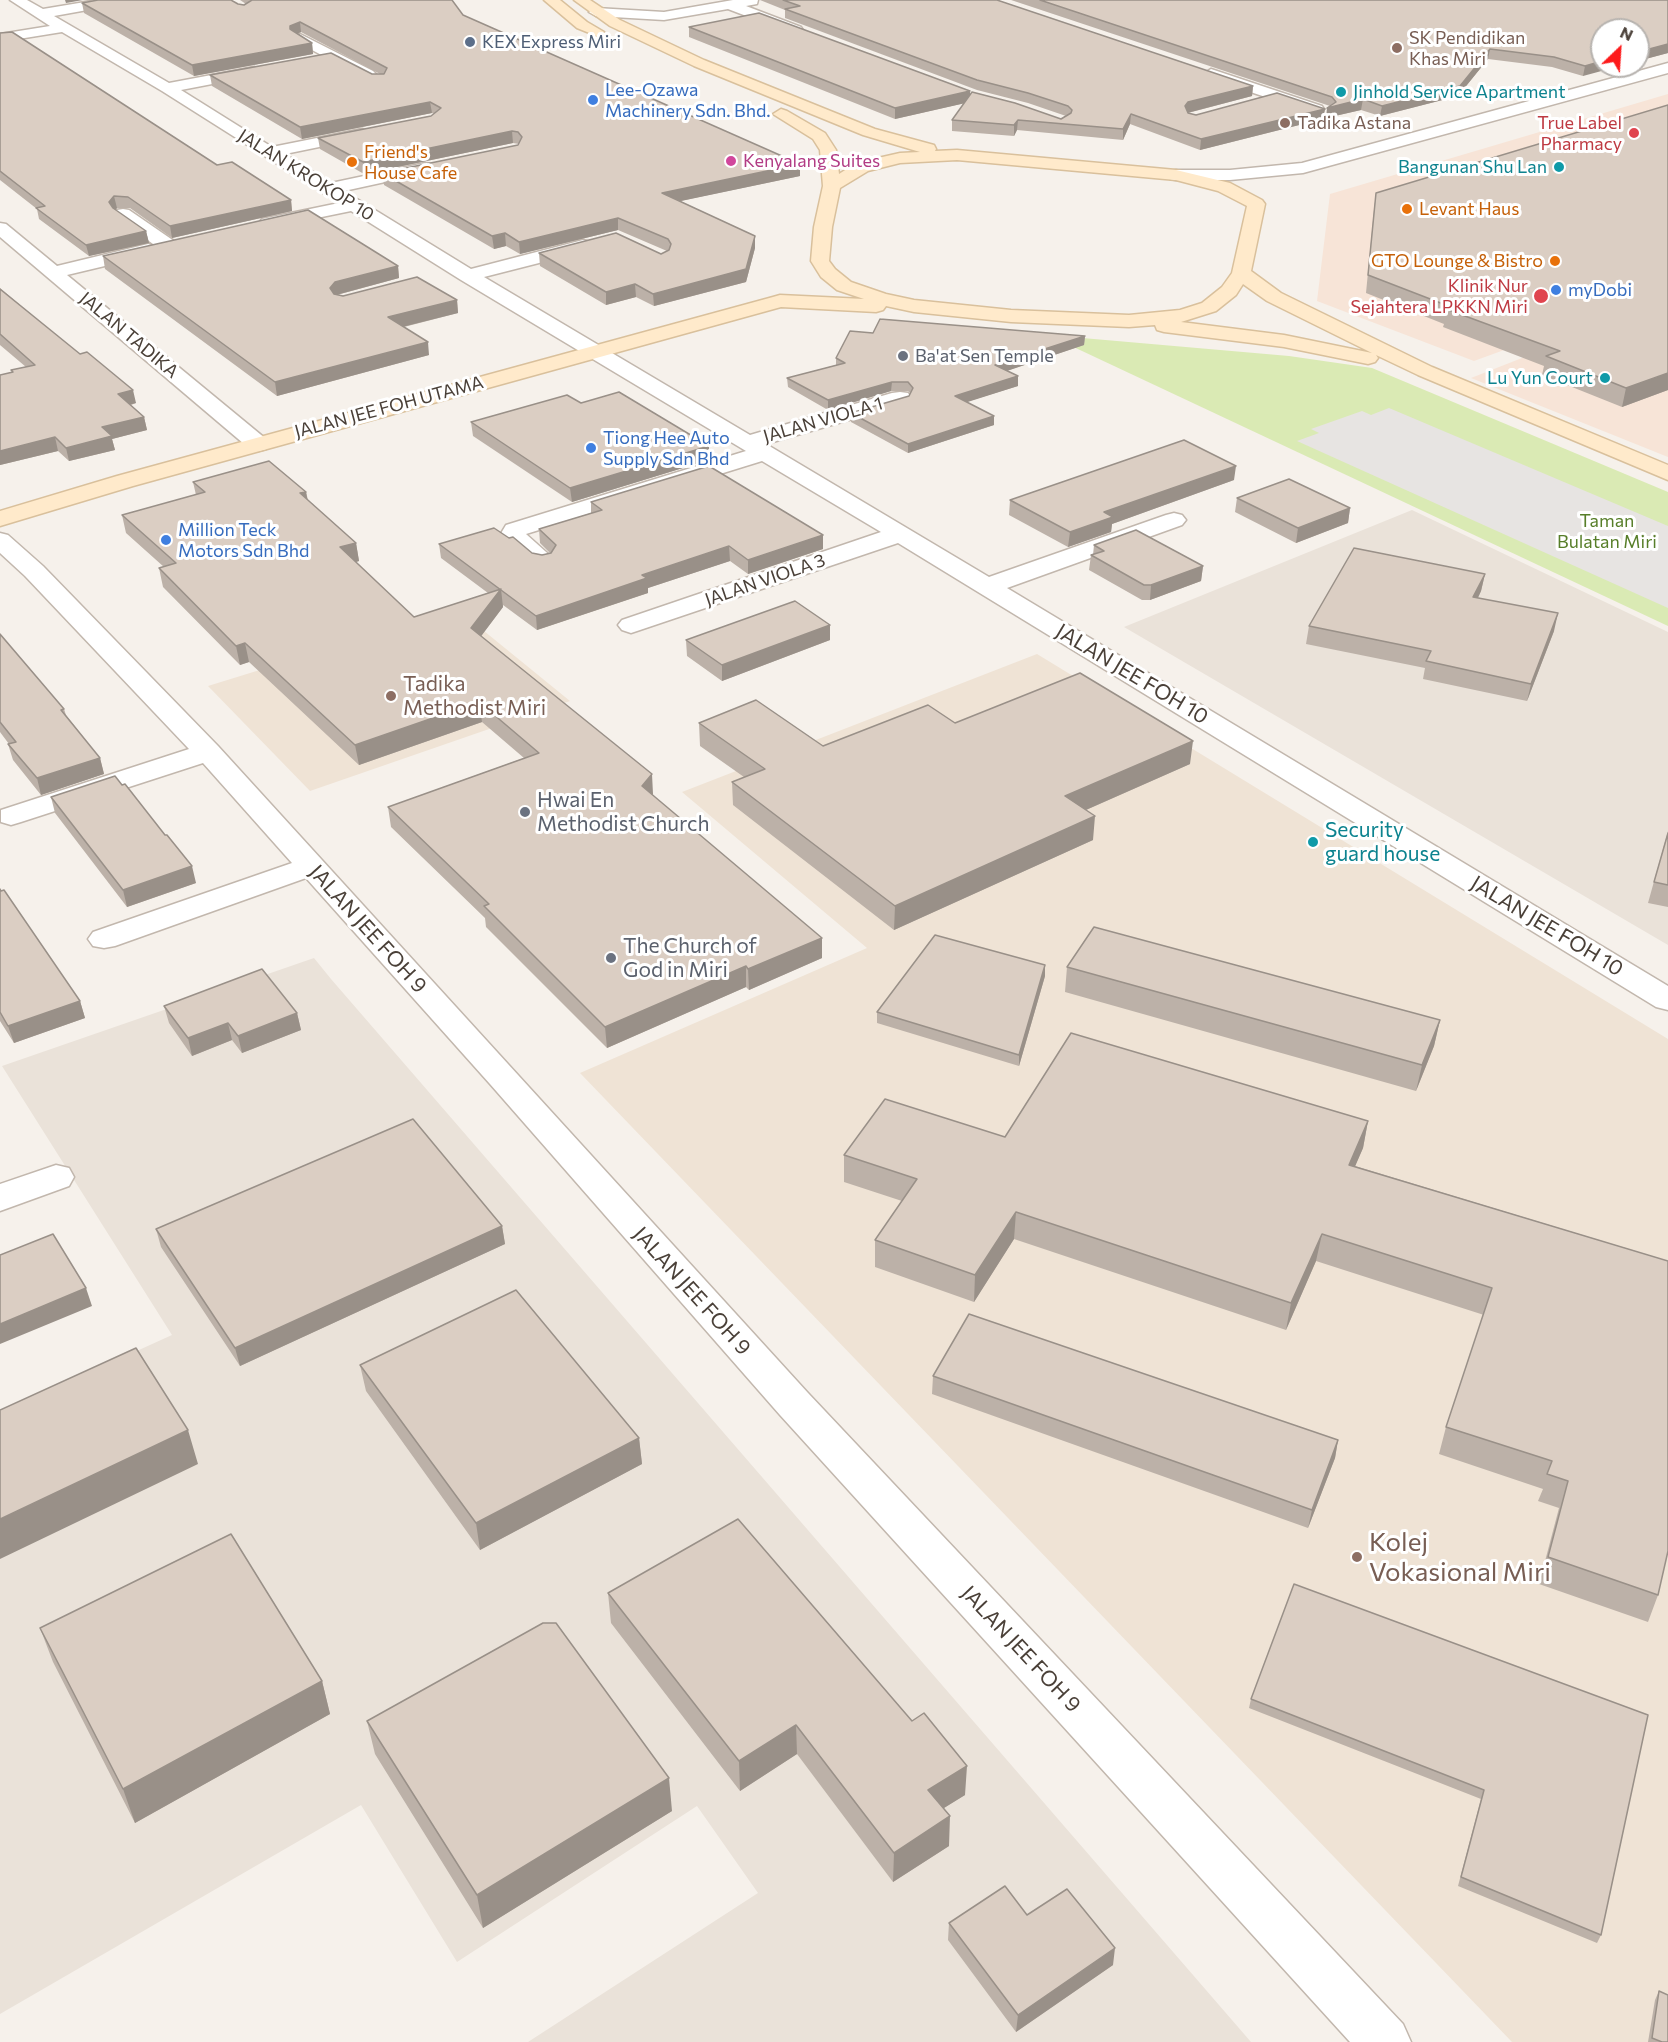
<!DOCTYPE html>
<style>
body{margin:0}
#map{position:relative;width:1668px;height:2042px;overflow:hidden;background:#f6f1eb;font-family:Commissioner,sans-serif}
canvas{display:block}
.north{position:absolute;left:1590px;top:18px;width:60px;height:60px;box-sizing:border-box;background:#fff;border:2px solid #b7b3af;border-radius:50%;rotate:25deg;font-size:16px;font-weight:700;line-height:24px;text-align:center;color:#4a4038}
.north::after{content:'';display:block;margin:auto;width:21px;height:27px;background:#fd1a1b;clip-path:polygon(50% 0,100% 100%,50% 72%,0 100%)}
</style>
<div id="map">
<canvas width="1668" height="2042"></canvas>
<div class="north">N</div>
</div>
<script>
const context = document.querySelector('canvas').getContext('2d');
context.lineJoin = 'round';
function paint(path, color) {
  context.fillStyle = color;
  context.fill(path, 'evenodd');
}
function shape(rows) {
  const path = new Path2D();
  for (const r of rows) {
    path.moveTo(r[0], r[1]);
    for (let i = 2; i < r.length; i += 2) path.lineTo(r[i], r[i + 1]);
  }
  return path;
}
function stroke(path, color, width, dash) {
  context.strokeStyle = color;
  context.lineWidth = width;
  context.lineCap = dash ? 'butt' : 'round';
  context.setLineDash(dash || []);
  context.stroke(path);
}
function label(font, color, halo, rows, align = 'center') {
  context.font = font + ' Commissioner,sans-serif';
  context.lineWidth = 6;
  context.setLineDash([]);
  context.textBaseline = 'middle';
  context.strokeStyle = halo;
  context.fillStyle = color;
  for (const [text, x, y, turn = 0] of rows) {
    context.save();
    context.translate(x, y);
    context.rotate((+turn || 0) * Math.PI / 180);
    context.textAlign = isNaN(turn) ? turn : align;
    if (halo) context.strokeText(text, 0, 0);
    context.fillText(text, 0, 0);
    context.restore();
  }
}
paint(shape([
 [1412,510,1668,632,1668,945,1124,627],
 [314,958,331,979,1251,2042,528,2042,758,1893,697,1806,457,1962,361,1805,0,2014,0,1413,172,1335,2,1066]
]), '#eae2d9');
paint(shape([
 [1668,94,1668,290,1474,361,1317,301,1330,194],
 [1668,304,1668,457,1471,378,1596,329]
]), '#f7e4d7');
paint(shape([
 [457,609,570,701,310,791,208,686],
 [1037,654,1668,1039,1668,2042,1512,2042,580,1073,867,948,682,792]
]), '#efe3d5');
paint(shape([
 [1048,335,1289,356,1372,368,1668,492,1668,626]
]), '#daeab4');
paint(shape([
 [1389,408,1668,526,1668,608,1297,441,1319,433,1311,429,1362,411,1371,415]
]), '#e7e4e2');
const street = shape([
 [10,0,27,0,43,9,97,0,128,0,121,4,54,16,169,83,254,67,259,69,262,72,259,75,181,90,272,147,362,129,368,131,370,134,368,137,285,154,331,183,425,163,431,164,434,168,431,172,344,191,471,269,583,240,590,242,592,246,590,250,484,277,750,435,892,393,900,392,908,393,911,398,908,403,766,444,989,577,1166,515,1174,513,1182,515,1186,520,1182,525,1007,588,1668,986,1668,1010,1656,1007,898,543,640,630,631,633,622,630,618,625,622,620,881,532,762,461,526,534,555,560,552,565,543,567,534,565,504,540,500,535,506,525,746,451,461,280,351,211,268,228,262,227,259,223,262,219,339,203,162,91,62,32,0,42,0,34,50,26,10,0],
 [733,0,758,0,757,4,746,6,801,27,803,30,801,33,791,33,728,9,664,20,596,16,589,12,596,8,664,12,733,0],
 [300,34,373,71,376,74,373,77,363,77,295,41,293,38,300,34],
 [1668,63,1668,73,1303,173,1230,180,1176,180,1170,179,1167,175,1170,171,1176,170,1230,170,1302,163,1668,63],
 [1211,69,1322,106,1324,109,1316,114,1310,112,1206,77,1203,74,1211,69],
 [123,209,129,210,174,241,176,245,174,249,160,249,117,218,114,214,117,210,123,209],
 [0,223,6,224,57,266,148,244,155,246,157,250,155,254,67,275,266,439,269,444,266,449,258,451,250,449,0,237,0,223],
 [0,533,8,535,43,566,218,746,808,1393,1403,2024,1411,2042,1350,2042,780,1415,490,1084,306,878,115,946,104,948,93,946,88,939,93,932,292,863,203,763,21,822,11,825,1,822,1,810,189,749,25,576,0,553,0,533],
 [56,1165,69,1168,74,1177,69,1186,0,1211,0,1184,56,1165]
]);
const secondary = shape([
 [544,0,560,0,587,22,604,32,597,36,577,28,544,0],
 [574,0,590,0,620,20,704,60,875,129,934,145,936,149,935,151,957,150,1176,170,1230,183,1262,200,1265,204,1251,271,1281,293,1432,367,1668,465,1668,480,1418,375,1376,355,1378,358,1375,362,1368,364,1284,347,1164,332,1157,330,1155,325,1129,327,1011,322,914,312,886,306,883,310,876,312,781,307,133,486,0,526,0,511,117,476,773,297,780,295,864,299,837,290,821,277,811,261,814,227,823,186,820,150,813,139,773,114,781,109,787,111,825,133,836,150,839,174,856,163,900,153,920,152,863,135,694,66,610,26,574,0],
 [957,160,1176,180,1218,191,1247,206,1232,273,1222,287,1202,303,1180,310,1129,315,1011,310,914,300,886,294,851,282,835,269,829,261,832,227,840,188,868,171,900,163,957,160],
 [1243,284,1267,301,1372,353,1284,335,1181,322,1216,311,1236,295,1243,284]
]);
stroke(street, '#c2b7ad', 3);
stroke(secondary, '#d9c09c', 3);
paint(street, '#fff');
paint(secondary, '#ffeacb');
paint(shape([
 [240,0,452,0,463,15,800,176,680,201,755,236,755,248,746,282,654,306,636,297,606,305,540,266,539,253,661,254,667,251,618,230,520,254,506,246,494,249,384,185,382,173,518,145,519,144,513,143,364,174,320,149,318,138,431,116,434,114,432,113,302,139,212,86,210,75,380,74,301,32,297,34,312,43,313,54,194,76,84,13,82,3,244,5,246,4],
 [760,0,997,0,1253,86,1252,96,1188,113,1196,115,1325,109,1323,119,1200,150,1130,124,1123,140,1017,130,1014,136,952,131,952,120,965,103,895,119,689,37,689,27,1061,119,1066,116,1028,103,977,90,785,18,785,10],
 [1011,0,1668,0,1668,53,1638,61,1638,30,1583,76,1552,67,1488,59,1458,96,1380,116,1361,110,1326,118,1330,106],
 [0,33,217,165,291,200,292,211,172,238,130,208,117,208,115,210,146,231,149,243,89,256,39,219,37,209,0,180],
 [1376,193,1668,390,1622,407,1542,375,1544,366,1443,327,1444,324,1366,293,1374,210],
 [103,256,398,266,399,278,337,295,343,296,457,300,458,313,404,327,429,355,277,396,105,269],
 [0,288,136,403,131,405,144,417,147,430,112,439,115,450,69,461,58,451,0,465,0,375,12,372,11,370,26,367,0,345],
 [873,333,1085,336,1084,345,1006,371,1018,386,966,402,994,425,908,453,851,422,851,413,909,396,910,393,908,391,891,391,828,410,788,387,787,378,836,365,836,358],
 [471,422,709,446,709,460,572,502,473,436],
 [1234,480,1112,524,1111,532,1068,547,1009,515,1010,500],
 [193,482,306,492,308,500,356,543,359,561,356,562,414,617,488,593,441,558,439,544,509,538,532,553,542,555,550,553,540,543,539,529,591,513,591,502,823,535,823,549,748,574,730,561,648,588,648,593,537,630,503,605,503,607,481,636,653,794,652,795,822,958,749,990,746,987,607,1048,486,927,485,918,391,827,388,807,524,758,482,722,359,765,249,662,240,665,163,587,159,568,164,567,126,533,122,515,196,495],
 [1237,498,1350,508,1348,523,1296,543,1235,512],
 [1094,545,1203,566,1201,581,1150,600,1142,600,1089,570,1091,555,1093,555],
 [1485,574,1481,591,1478,598,1554,631,1527,701,1423,679,1425,668,1306,644,1309,626],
 [830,625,830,640,722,681,687,656,686,640],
 [0,634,64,709,66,715,100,758,104,774,41,795,13,760,8,744,9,744,0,732],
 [699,723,823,746,955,723,1190,764,1086,810,1093,840,894,930,733,805,732,782,744,777,700,746],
 [51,797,165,835,196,883,127,907,55,813],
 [1668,831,1668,907,1648,903],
 [0,889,80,1001,85,1018,14,1043,0,1021],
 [1067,967,1440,1020,1434,1046,1416,1091,1065,992],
 [1045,976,1019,1066,877,1023,877,1012],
 [164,1006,297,1013,301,1030,242,1053,232,1040,192,1056,169,1023],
 [1368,1121,1363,1148,1355,1166,1668,1261,1658,1595,1648,1622,1539,1584,1559,1508,1538,1501,1543,1489,1439,1454,1446,1427,1484,1315,1316,1261,1286,1330,1014,1239,974,1302,875,1267,875,1240,902,1201,844,1182,844,1155,1005,1137],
 [502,1226,505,1244,240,1366,161,1247,156,1229],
 [360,1365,639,1438,642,1464,480,1550,366,1391],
 [933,1376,1338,1440,1335,1458,1308,1528,932,1394],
 [608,1593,965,1795,944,1808,949,1846,893,1882,797,1754,740,1791,611,1623],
 [40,1628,322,1681,330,1714,135,1823,53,1662],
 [1251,1699,1648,1715,1601,1935,1597,1943,1458,1886,1481,1799,1249,1708],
 [367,1721,672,1811,483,1928,375,1754],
 [1027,1915,1113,1965,1016,2032,948,1940,949,1923],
 [1659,1991,1668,2042,1648,2042,1655,2000]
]), '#bcb1a8');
paint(shape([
 [65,0,83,0,66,3],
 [300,22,301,32,292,36,290,29,290,26],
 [312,43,313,54,194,76,192,65],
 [1668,44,1668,53,1638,61,1638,52],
 [1490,49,1488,59,1458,96,1380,116,1382,106],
 [1602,61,1602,66,1620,66,1583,76,1585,66],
 [1253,86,1252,96,1187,113,1185,106,1188,102],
 [970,91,970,102,895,119,895,108],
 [1363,99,1361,110,1326,118,1327,108],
 [430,102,432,113,302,139,300,127],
 [1325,109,1323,119,1200,150,1201,139],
 [1131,114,1130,124,1123,140,1123,129],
 [1018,120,1017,130,1014,136,1014,125],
 [512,131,513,143,364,174,363,162],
 [800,164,800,176,662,205,662,193],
 [114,196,117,208,112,214,109,202],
 [291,200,292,211,172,238,170,226],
 [618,218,618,230,520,254,519,242],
 [146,231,149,243,89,256,86,245],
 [505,233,506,246,494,249,492,236],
 [755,236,755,248,746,282,654,306,653,294],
 [398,266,399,278,336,295,332,301,330,288,335,282],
 [635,284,636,297,606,305,606,292],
 [457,300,458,313,390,330,388,317],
 [1085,336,1084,345,995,375,995,365],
 [428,342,429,355,277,396,275,382],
 [1668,373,1668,390,1622,407,1626,388],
 [1018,376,1018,386,955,406,955,396],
 [892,382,891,391,828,410,828,400],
 [133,390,136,403,121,407,118,394],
 [994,416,994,425,908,453,908,444],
 [144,417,147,430,112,439,115,450,69,461,66,448,102,427],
 [55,437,58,451,0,465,0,451],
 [709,446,709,460,572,502,570,488],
 [1236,466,1234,480,1112,524,1111,532,1068,547,1070,532,1104,512],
 [306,492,309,509,300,493],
 [1350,508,1348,523,1296,543,1298,528],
 [823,535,823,549,748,574,748,560],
 [356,543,359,561,343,566,340,547],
 [729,546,730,561,648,588,648,593,537,630,536,616,642,575],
 [1203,566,1201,581,1150,600,1151,585],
 [1485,574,1481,591,1470,614,1473,597],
 [501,589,503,607,473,647,471,628],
 [1558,613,1554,631,1527,701,1531,684],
 [830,625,830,640,722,681,722,665],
 [245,643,249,662,240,665,236,646],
 [479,702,482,722,359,765,355,745],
 [1193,741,1190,764,1063,820,1065,796],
 [100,758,104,774,41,795,37,778],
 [652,774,653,794,643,807,642,786],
 [1095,816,1093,840,894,930,895,906],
 [192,866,196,883,127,907,123,890],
 [822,938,822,958,749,990,748,969],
 [1045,965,1045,976,1019,1066,1019,1055],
 [746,966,746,987,607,1048,605,1027],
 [80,1001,85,1018,14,1043,8,1026],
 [297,1013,301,1030,242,1053,238,1036],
 [1440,1020,1434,1046,1416,1091,1422,1065],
 [228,1023,232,1040,192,1056,188,1038],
 [1368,1121,1363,1148,1344,1192,1349,1165],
 [1016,1212,1014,1239,974,1302,975,1275],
 [502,1226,505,1244,240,1366,235,1348],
 [1322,1234,1316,1261,1286,1330,1291,1303],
 [86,1288,92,1306,0,1344,0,1324],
 [188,1430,198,1464,0,1559,0,1519],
 [639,1438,642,1464,480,1550,476,1523],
 [1338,1440,1335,1458,1308,1528,1312,1510],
 [322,1681,330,1714,135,1823,123,1789],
 [796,1725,797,1754,740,1791,739,1761],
 [967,1766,965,1795,926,1819,928,1790],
 [669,1778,672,1811,483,1928,477,1895],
 [950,1816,949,1846,893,1882,894,1853],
 [1115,1948,1113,1965,1016,2032,1018,2015]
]), '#999088');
const building = shape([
 [98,0,231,0,238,4,244,5,252,0,452,0,463,15,800,164,662,193,755,236,746,269,653,294,635,284,606,292,539,253,616,233,661,254,669,250,671,244,668,239,618,218,519,242,505,233,492,236,382,173,518,145,522,137,518,132,512,131,363,162,318,138,431,116,441,108,430,102,300,127,210,75,331,53,372,74,384,74,387,68,300,22,290,26,290,29,312,43,192,65,82,3,98,0],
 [783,0,997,0,1253,86,1188,102,1185,106,1188,113,1196,115,1277,93,1325,109,1201,139,1131,114,1123,129,1018,120,1014,125,952,120,972,92,1015,103,1061,119,1071,113,1072,110,1068,106,1028,93,977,80,785,9,800,6,783,0],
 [1040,0,1668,0,1668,44,1638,52,1638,30,1602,30,1602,61,1585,66,1554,57,1490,49,1460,86,1382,106,1363,99,1327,108,1336,102,1332,97,1040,0],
 [759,13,970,91,895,108,689,27,759,13],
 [12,32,217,165,232,162,291,200,170,226,128,197,114,196,109,202,113,208,146,231,86,245,36,208,45,206,0,171,0,33,12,32],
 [1668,105,1668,373,1626,388,1546,356,1560,351,1446,309,1451,307,1368,275,1376,193,1668,105],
 [308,210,398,266,335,282,330,288,334,294,343,296,417,277,457,300,388,317,428,342,275,382,103,256,308,210],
 [0,289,80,354,87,352,133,390,118,394,144,417,102,427,112,436,66,448,55,437,0,451,0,375,13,372,11,370,35,365,0,334,0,289],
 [880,319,1085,336,995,365,1018,376,955,396,994,416,908,444,851,413,909,396,913,388,908,382,892,382,828,400,787,378,845,363,836,358,850,331,873,333,880,319],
 [619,392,709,446,570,488,471,422,567,395,581,403,619,392],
 [1184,440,1236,466,1104,512,1113,517,1070,532,1010,500,1184,440],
 [269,461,306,492,300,493,356,543,340,547,414,617,501,589,471,628,652,774,642,786,822,938,748,969,746,966,605,1027,484,906,489,904,388,807,539,753,479,702,355,745,245,643,236,646,159,568,176,563,122,515,205,492,193,482,269,461],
 [709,466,823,535,748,560,729,546,642,575,647,578,536,616,439,544,494,528,509,538,513,537,532,553,542,555,551,553,556,545,539,529,602,510,591,502,709,466],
 [1289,479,1350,508,1298,528,1237,498,1289,479],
 [1136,530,1203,566,1151,585,1144,585,1091,555,1104,551,1094,545,1136,530],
 [1354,548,1485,574,1473,597,1558,613,1531,684,1426,661,1431,651,1309,626,1354,548],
 [795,601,830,625,722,665,686,640,795,601],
 [0,634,64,709,61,710,100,758,37,778,8,744,16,742,0,722,0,634],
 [1080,673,1193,741,1065,796,1095,816,895,906,732,782,765,769,699,723,756,700,823,746,928,705,955,723,1080,673],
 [115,776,122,785,125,784,165,835,167,835,192,866,123,890,51,797,115,776],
 [1668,833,1668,885,1654,882,1668,833],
 [0,889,1,891,4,890,80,1001,8,1026,0,1012,0,889],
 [1094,927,1440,1020,1422,1065,1067,967,1094,927],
 [935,935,1045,965,1019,1055,877,1012,935,935],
 [262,969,297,1013,238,1036,228,1023,188,1038,164,1006,262,969],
 [1071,1033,1368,1121,1349,1165,1668,1261,1668,1551,1658,1595,1548,1557,1568,1481,1547,1474,1552,1461,1446,1427,1492,1288,1322,1234,1291,1303,1016,1212,975,1275,875,1240,917,1179,844,1155,885,1099,1005,1137,1071,1033],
 [413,1119,502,1226,235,1348,156,1229,413,1119],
 [53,1234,86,1288,0,1324,0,1255,53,1234],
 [516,1290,639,1438,476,1523,360,1365,516,1290],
 [969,1314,1338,1440,1312,1510,933,1376,969,1314],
 [136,1348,188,1430,0,1519,0,1410,136,1348],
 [738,1519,912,1721,924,1713,967,1766,928,1790,950,1816,894,1853,796,1725,739,1761,608,1593,738,1519],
 [231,1534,322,1681,123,1789,40,1628,231,1534],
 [1294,1584,1648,1715,1601,1935,1461,1877,1484,1790,1251,1699,1294,1584],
 [543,1623,556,1623,669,1778,477,1895,367,1721,543,1623],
 [1005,1886,1027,1915,1067,1889,1115,1948,1018,2015,949,1923,1005,1886],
 [1659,1991,1668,1995,1668,2042,1662,2042,1652,2038,1659,1991]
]);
paint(building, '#dbcec3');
stroke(building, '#999088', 1.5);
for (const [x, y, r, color] of [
 [470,42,6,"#5c6f8a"],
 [1397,48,6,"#8d6e63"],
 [1341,92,6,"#0f9aa8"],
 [593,100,6,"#3f7fe0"],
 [1285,123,6,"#8d6e63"],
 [1634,133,6,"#e0444e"],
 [731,161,6,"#d1479c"],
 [352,162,6,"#e8710a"],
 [1559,167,6,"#0f9aa8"],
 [1407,209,6,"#e8710a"],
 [1555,261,6,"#e8710a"],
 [1556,290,6,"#3f7fe0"],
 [1541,296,8,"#e0444e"],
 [903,356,6,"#6b7280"],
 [1605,378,6,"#0f9aa8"],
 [591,448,6,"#3f7fe0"],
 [166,540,6,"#3f7fe0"],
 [391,696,6,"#8d6e63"],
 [525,812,6,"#6b7280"],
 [1313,842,6,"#0f9aa8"],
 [611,958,6,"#6b7280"],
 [1357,1557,6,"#8d6e63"]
]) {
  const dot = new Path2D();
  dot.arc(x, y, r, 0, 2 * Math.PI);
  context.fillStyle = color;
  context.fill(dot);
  stroke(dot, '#fff', 2);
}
label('18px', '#785e54', '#fff', [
 ["SK Pendidikan",1409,38],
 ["Khas Miri",1409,59],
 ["Tadika Astana",1297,123]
], 'left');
label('18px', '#4e5e75', '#fff', [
 ["KEX Express Miri",482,42]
], 'left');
label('18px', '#366cbe', '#fff', [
 ["Lee-Ozawa",605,90],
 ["Machinery Sdn. Bhd.",605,111],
 ["myDobi",1568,290],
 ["Tiong Hee Auto",603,438],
 ["Supply Sdn Bhd",603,459],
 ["Million Teck",178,530],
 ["Motors Sdn Bhd",178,551]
], 'left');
label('18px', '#0d838f', '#fff', [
 ["Jinhold Service Apartment",1353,92,"left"],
 ["Bangunan Shu Lan",1547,167],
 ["Lu Yun Court",1593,378]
], 'right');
label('18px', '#be3a42', '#fff', [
 ["True Label",1622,123],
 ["Pharmacy",1622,144],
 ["Klinik Nur",1528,286],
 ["Sejahtera LPKKN Miri",1528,307]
], 'right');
label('18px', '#c56008', '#fff', [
 ["Friend's",364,152],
 ["House Cafe",364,173],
 ["Levant Haus",1419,209],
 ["GTO Lounge & Bistro",1543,261,"right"]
], 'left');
label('18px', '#b23c85', '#fff', [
 ["Kenyalang Suites",743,161]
], 'left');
label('18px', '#4a4038', '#fff', [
 ["JALAN KROKOP 10",306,175,32],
 ["JALAN TADIKA",129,335,40],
 ["JALAN JEE FOH UTAMA",389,407,-15],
 ["JALAN VIOLA 1",823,420,-16],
 ["JALAN VIOLA 3",765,580,-19]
]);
label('18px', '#5b616d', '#fff', [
 ["Ba'at Sen Temple",915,356]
], 'left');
label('18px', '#577e29', '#fff', [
 ["Taman",1607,521],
 ["Bulatan Miri",1607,542]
]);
label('21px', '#4a4038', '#fff', [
 ["JALAN JEE FOH 10",1132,674,31],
 ["JALAN JEE FOH 10",1547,926,31],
 ["JALAN JEE FOH 9",368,929,48],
 ["JALAN JEE FOH 9",692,1291,48],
 ["JALAN JEE FOH 9",1021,1649,47]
]);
label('21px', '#785e54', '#fff', [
 ["Tadika",403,684],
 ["Methodist Miri",403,708]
], 'left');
label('21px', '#5b616d', '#fff', [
 ["Hwai En",537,800],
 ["Methodist Church",537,824],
 ["The Church of",623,946],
 ["God in Miri",623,970]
], 'left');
label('21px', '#0d838f', '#fff', [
 ["Security",1325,830],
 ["guard house",1325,854]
], 'left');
label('26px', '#785e54', '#fff', [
 ["Kolej",1369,1542],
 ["Vokasional Miri",1369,1572]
], 'left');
</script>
